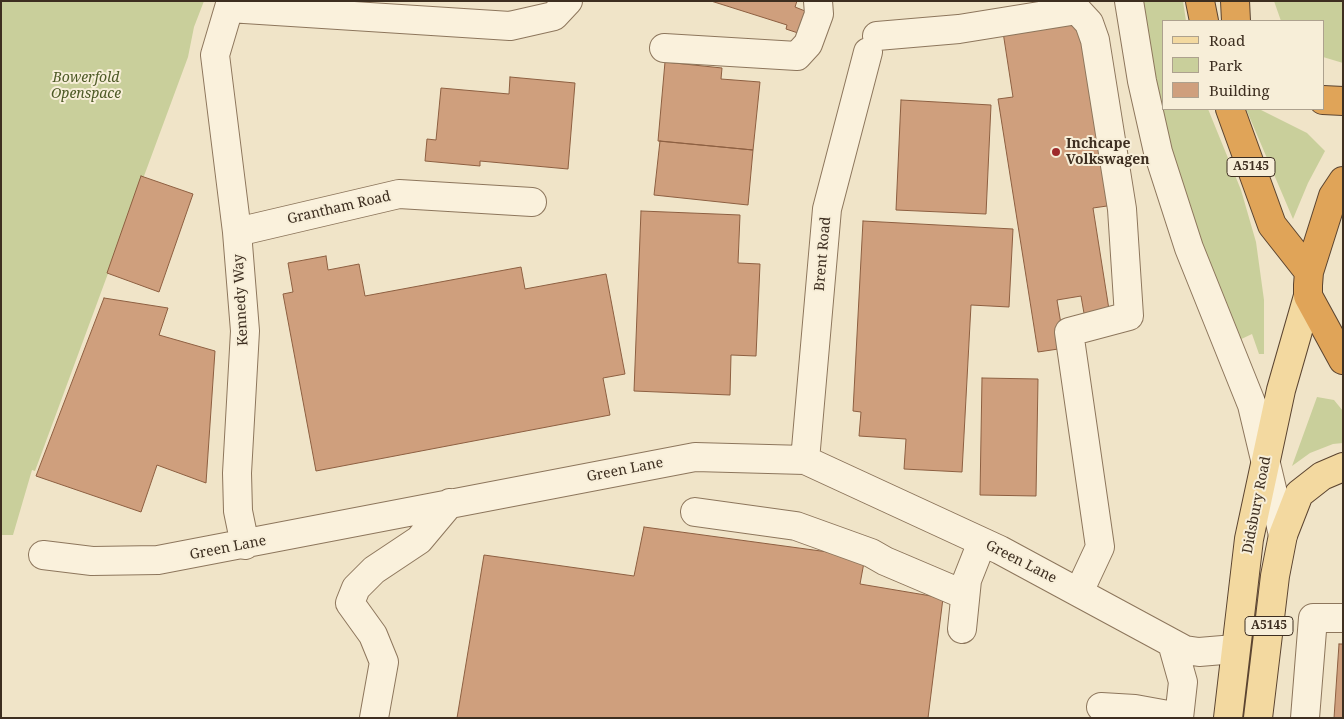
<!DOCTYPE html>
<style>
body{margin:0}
#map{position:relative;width:1344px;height:719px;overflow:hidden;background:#f0e4c8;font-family:"Noto Serif",serif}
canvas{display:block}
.frame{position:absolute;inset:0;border:2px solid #3d2e20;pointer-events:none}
.legend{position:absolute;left:1162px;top:20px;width:162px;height:90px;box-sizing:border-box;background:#f7eed8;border:1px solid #ada18e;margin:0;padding:6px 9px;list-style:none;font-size:15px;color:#3d2e20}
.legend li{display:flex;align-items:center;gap:10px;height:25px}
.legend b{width:25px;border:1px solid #ada18e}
</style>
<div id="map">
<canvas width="1344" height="719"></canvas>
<div class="frame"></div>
<ul class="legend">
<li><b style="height:6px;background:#f3d9a0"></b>Road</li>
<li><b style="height:14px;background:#c9cf9b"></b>Park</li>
<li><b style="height:14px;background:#cf9f7d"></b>Building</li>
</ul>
</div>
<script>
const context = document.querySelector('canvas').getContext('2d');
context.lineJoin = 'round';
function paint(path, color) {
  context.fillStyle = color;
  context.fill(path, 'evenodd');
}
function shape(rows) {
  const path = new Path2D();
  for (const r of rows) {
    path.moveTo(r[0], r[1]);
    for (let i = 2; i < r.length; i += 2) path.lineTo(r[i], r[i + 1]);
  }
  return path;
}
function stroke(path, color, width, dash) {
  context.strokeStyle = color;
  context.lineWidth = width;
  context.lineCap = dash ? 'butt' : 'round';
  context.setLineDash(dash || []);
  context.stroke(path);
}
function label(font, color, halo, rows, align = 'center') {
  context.font = font + ' "Noto Serif",serif';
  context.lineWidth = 4;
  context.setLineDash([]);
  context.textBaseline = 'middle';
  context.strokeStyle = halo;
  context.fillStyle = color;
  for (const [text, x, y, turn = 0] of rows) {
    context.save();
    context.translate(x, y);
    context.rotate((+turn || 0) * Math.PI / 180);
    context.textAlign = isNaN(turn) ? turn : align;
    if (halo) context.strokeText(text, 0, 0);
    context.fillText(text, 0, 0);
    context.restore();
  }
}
paint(shape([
 [1,1,204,1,194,27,188,57,35,471,32,470,13,535,1,535],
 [1142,1,1183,1,1186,21,1163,21,1163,109,1208,109,1241,190,1256,242,1264,300,1264,354,1259,354,1252,334,1235,342,1200,253,1152,86],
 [1274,1,1343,1,1343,63,1323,57,1323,21,1281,21],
 [1246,109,1259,109,1307,133,1325,151,1308,183,1293,219],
 [1317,397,1334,400,1343,411,1343,443,1333,444,1310,453,1292,466]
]), '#c9cf9b');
const building = shape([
 [711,1,797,1,795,7,805,11,798,33,786,29,787,25,711,1],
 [1084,19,1114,205,1093,208,1110,316,1085,319,1081,296,1057,300,1065,348,1038,352,998,99,1013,97,1003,32,1084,19],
 [665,62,722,68,721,79,760,82,753,150,658,141,665,62],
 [510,77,575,83,568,169,480,161,480,166,425,161,427,139,436,140,441,88,509,94,510,77],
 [901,100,991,105,986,214,896,210,901,100],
 [660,141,753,150,748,205,654,195,660,141],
 [141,176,193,194,159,292,107,273,141,176],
 [641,211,740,215,738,263,760,264,756,356,731,355,730,395,634,391,641,211],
 [863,221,1013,229,1009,307,971,305,962,472,904,469,906,439,859,436,861,412,853,411,863,221],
 [326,256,328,270,359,264,365,296,521,267,525,289,606,274,625,374,603,378,610,415,316,471,283,294,293,292,288,263,326,256],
 [104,298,168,308,159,335,215,351,206,483,157,465,141,512,36,476,104,298],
 [982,378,1038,379,1036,496,980,495,982,378],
 [644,527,865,557,860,584,943,598,928,718,457,718,484,555,634,576,644,527],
 [1339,644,1343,644,1343,718,1334,718,1339,644]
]);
paint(building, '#cf9f7d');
stroke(building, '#8d5f41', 1);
const minor = shape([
 [231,1,215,55,237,232,245,331,237,473,238,511,245,545],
 [1129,1,1142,81,1158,152,1189,248,1252,405,1283,535],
 [229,8,510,26,554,16,568,1],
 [877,36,959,29,1077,10,1089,23,1095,40,1122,209,1129,316,1069,332,1100,547,1079,592],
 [664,48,797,56,808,44,819,14,818,1],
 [237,232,399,194,532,202],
 [805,460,827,209,868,52],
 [695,512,796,526,871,553,885,561,965,595],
 [43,555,92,561,158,560,695,457,805,460,1000,550,1185,650,1199,652,1235,649],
 [962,629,967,580,982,542],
 [1172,643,1183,682,1179,718],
 [1101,707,1135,709,1179,717],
 [374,718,384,662,373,635,350,603,356,588,374,570,419,540,450,503],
 [1305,718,1313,618,1343,618]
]);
const major = shape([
 [1228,718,1249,539,1281,390,1308,296],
 [1258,718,1275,576,1283,535,1299,494,1322,476,1343,467]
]);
const highway = shape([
 [1200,1,1204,21],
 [1235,1,1236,21],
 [1323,100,1343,101],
 [1230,109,1272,225,1309,272],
 [1343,181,1333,196,1309,272,1308,285,1308,296,1343,360]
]);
stroke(minor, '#8d765c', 30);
stroke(major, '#5b4430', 30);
stroke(highway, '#5b4430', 30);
stroke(minor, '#faf1dc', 28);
stroke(major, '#f3d9a0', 28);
stroke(highway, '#e0a458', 28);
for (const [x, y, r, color] of [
 [1056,152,5,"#9e2a2b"]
]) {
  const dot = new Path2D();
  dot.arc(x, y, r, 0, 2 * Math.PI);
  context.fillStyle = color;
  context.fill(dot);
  stroke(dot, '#f7eed8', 2);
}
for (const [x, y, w] of [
 [1251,167,48],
 [1269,626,48]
]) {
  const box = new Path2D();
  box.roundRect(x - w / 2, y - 9.5, w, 19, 4);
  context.fillStyle = '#f7eed8';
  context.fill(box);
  stroke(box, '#3d2e20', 1);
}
label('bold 12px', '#3d2e20', null, [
 ["A5145",1251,167],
 ["A5145",1269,626]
]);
label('italic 14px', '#4d5a26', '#f7eed8', [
 ["Bowerfold",86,78],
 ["Openspace",86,94]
]);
label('bold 14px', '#3d2e20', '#f7eed8', [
 ["Inchcape",1066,144],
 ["Volkswagen",1066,160]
], 'left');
label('14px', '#3d2e20', '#f7eed8', [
 ["Grantham Road",339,208,-13],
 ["Brent Road",823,254,-85],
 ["Kennedy Way",241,300,-93],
 ["Green Lane",625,470,-11],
 ["Didsbury Road",1257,505,-79],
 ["Green Lane",228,548,-11],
 ["Green Lane",1021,562,27]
]);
</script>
